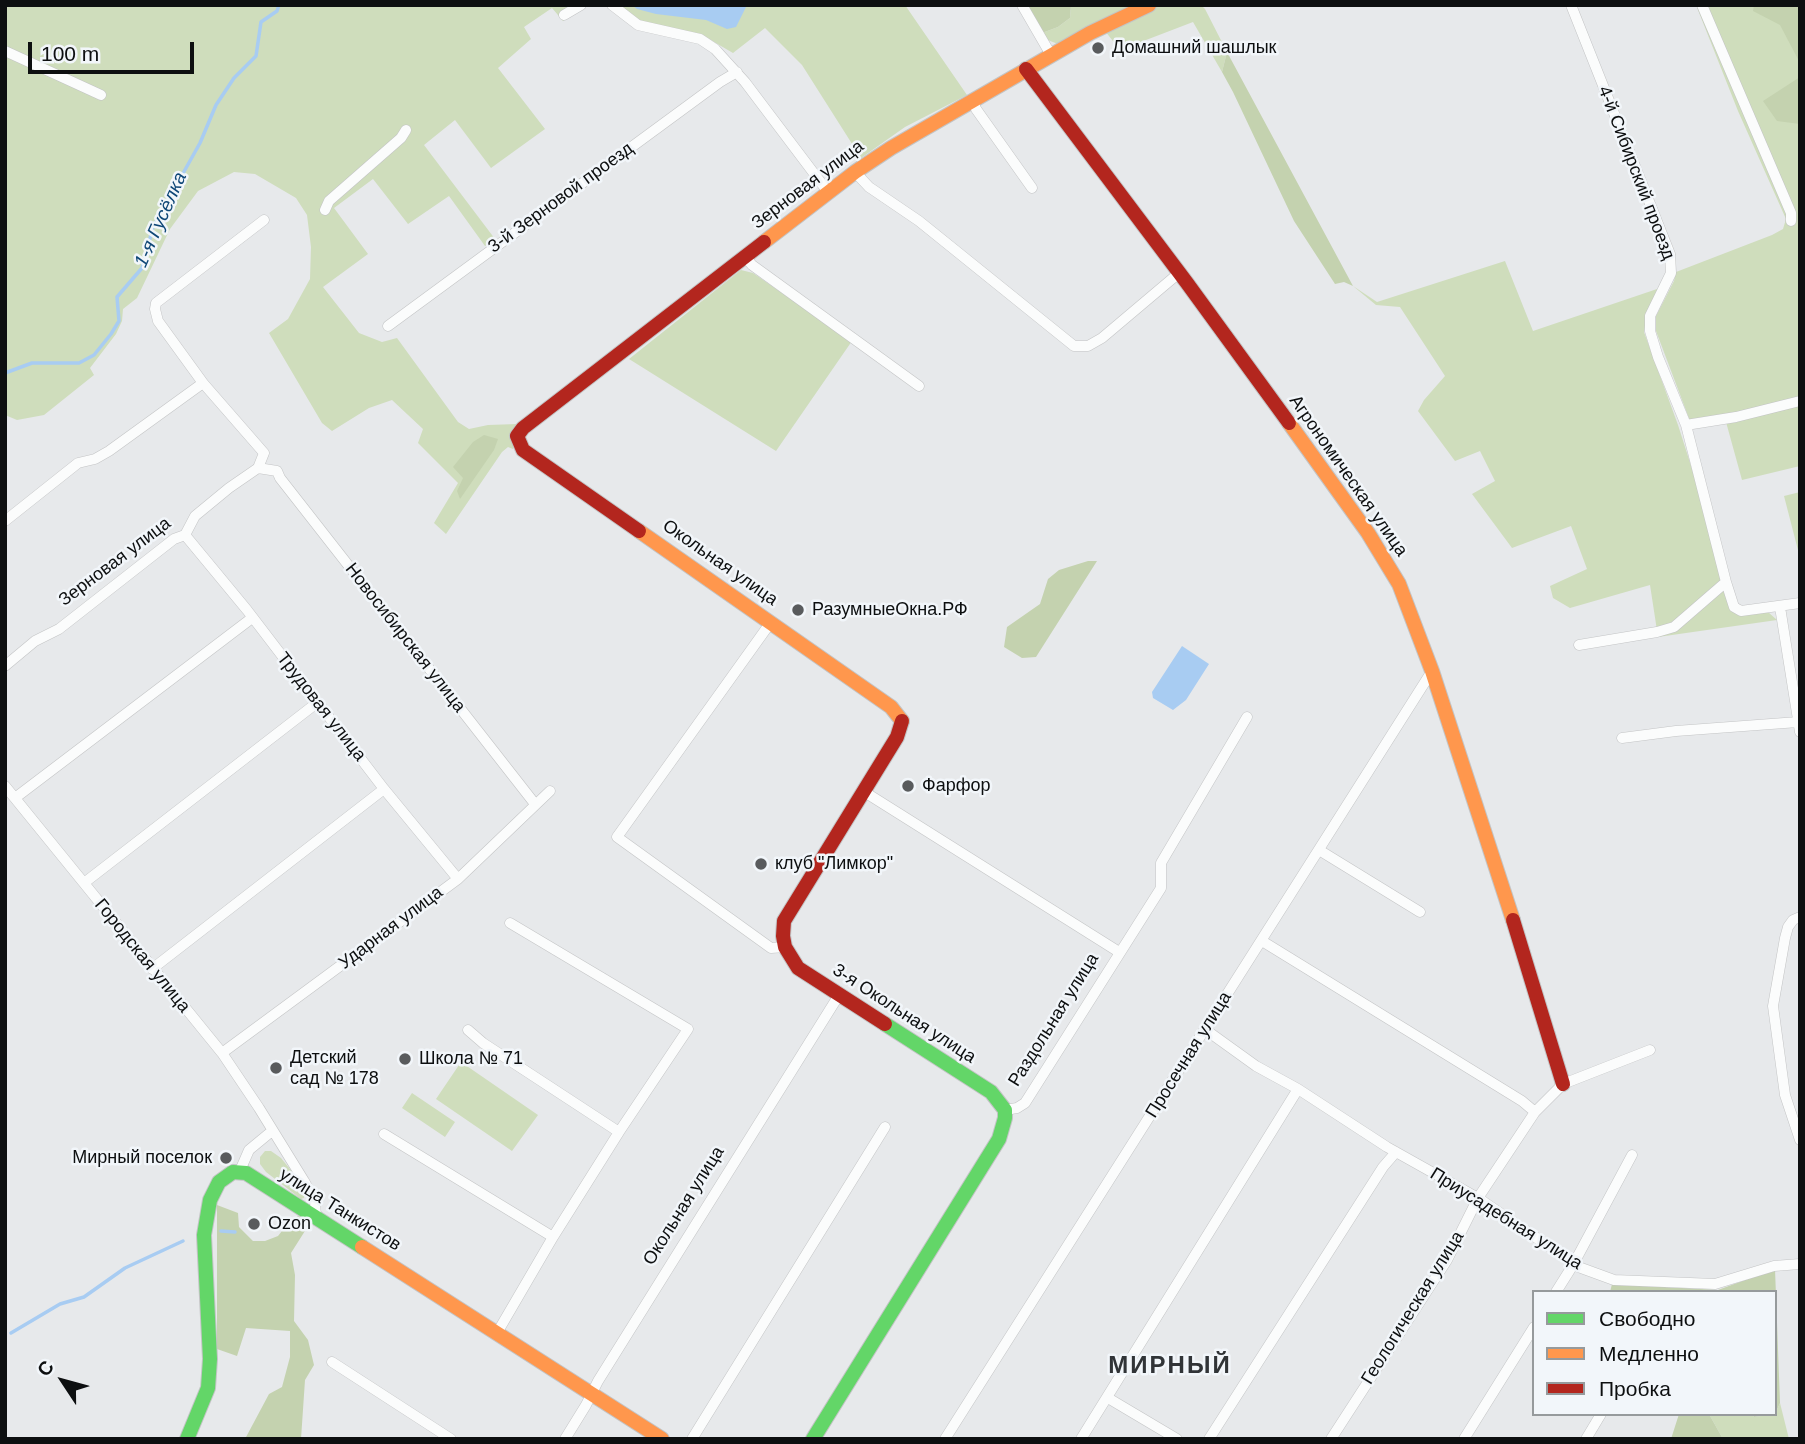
<!DOCTYPE html>
<meta charset="utf-8">
<style>
body{margin:0}
#map{position:relative;width:1805px;height:1444px;overflow:hidden;background:#e7e9eb;font-family:Arial,sans-serif}
canvas{display:block}
.frame{position:absolute;inset:0;border:7px solid #0d0f10;pointer-events:none}
.legend{position:absolute;left:1532px;top:1290px;width:245px;height:126px;box-sizing:border-box;background:#f2f6fa;border:2px solid #969a9c;margin:0;padding:9px 12px;list-style:none;font-size:21px;color:#0d0f10}
.legend li{display:flex;align-items:center;gap:14px;height:35px}
.legend b{width:35px;border:2px solid #969a9c}
.north{position:absolute;left:28px;top:1346px;width:70px;height:70px;-webkit-text-stroke:5px #f2f6fa;paint-order:stroke;rotate:306deg;font-size:19px;font-weight:700;line-height:28px;text-align:center;color:#0d0f10}
.north::after{content:'';display:block;margin:auto;width:24px;height:32px;background:#0d0f10;clip-path:polygon(50% 0,100% 100%,50% 72%,0 100%)}
.scale{position:absolute;left:28px;top:42px;width:166px;height:32px;box-sizing:border-box;border:4px solid #0d0f10;border-top:0;padding-left:9px;font-size:21px;line-height:24px;white-space:nowrap;color:#0d0f10;-webkit-text-stroke:5px #f2f6fa;paint-order:stroke}
</style>
<div id="map">
<canvas width="1805" height="1444"></canvas>
<div class="frame"></div>
<ul class="legend">
<li><b style="height:9px;background:#63d668"></b>Свободно</li>
<li><b style="height:9px;background:#ff974d"></b>Медленно</li>
<li><b style="height:9px;background:#b3261e"></b>Пробка</li>
</ul>
<div class="north">С</div>
<div class="scale">100 m</div>
</div>
<script>
const context = document.querySelector('canvas').getContext('2d');
context.lineJoin = 'round';
function paint(path, color) {
  context.fillStyle = color;
  context.fill(path, 'evenodd');
}
function shape(rows) {
  const path = new Path2D();
  for (const r of rows) {
    path.moveTo(r[0], r[1]);
    for (let i = 2; i < r.length; i += 2) path.lineTo(r[i], r[i + 1]);
  }
  return path;
}
function stroke(path, color, width, dash) {
  context.strokeStyle = color;
  context.lineWidth = width;
  context.lineCap = dash ? 'butt' : 'round';
  context.setLineDash(dash || []);
  context.stroke(path);
}
function label(font, color, halo, rows, align = 'center') {
  context.font = font + ' Arial,sans-serif';
  context.lineWidth = 5;
  context.setLineDash([]);
  context.textBaseline = 'middle';
  context.strokeStyle = halo;
  context.fillStyle = color;
  for (const [text, x, y, turn = 0] of rows) {
    context.save();
    context.translate(x, y);
    context.rotate((+turn || 0) * Math.PI / 180);
    context.textAlign = isNaN(turn) ? turn : align;
    if (halo) context.strokeText(text, 0, 0);
    context.fillText(text, 0, 0);
    context.restore();
  }
}
paint(shape([
 [5,5,587,5,563,21,552,8,524,27,531,39,498,68,545,129,491,168,455,120,424,145,495,239,485,246,449,196,408,224,373,179,334,208,368,254,323,287,359,333,382,342,397,338,458,422,469,429,488,425,517,424,513,432,513,449,508,447,502,452,446,534,434,523,458,483,418,443,423,429,392,400,369,408,332,431,322,423,269,333,288,319,310,279,311,247,307,215,296,198,255,174,234,172,198,191,170,229,137,298,123,309,122,321,116,334,90,368,94,375,44,415,17,420,5,415],
 [616,5,905,5,967,95,905,127,861,158,802,65,765,28,733,53,702,35,640,22],
 [1071,5,1135,5,1058,44,1045,39,1042,33,1058,27,1070,18],
 [1161,5,1201,5,1205,9,1227,52,1222,72,1193,22,1120,50,1105,31],
 [1696,5,1800,5,1800,466,1742,480,1726,422,1693,429,1656,331,1656,316,1674,281,1676,272,1772,235,1783,229,1786,219,1738,111],
 [1505,261,1533,331,1660,288,1647,314,1644,332,1678,425,1701,497,1726,597,1730,607,1768,612,1777,620,1658,637,1650,585,1570,608,1553,598,1550,586,1587,569,1571,526,1512,548,1472,494,1495,481,1480,451,1455,461,1418,411,1424,400,1445,376,1400,307,1376,305,1353,286,1377,302],
 [741,270,753,273,852,341,776,451,629,359],
 [1800,492,1800,558,1784,496],
 [461,1062,538,1115,512,1151,436,1099],
 [412,1093,455,1122,445,1137,402,1108],
 [265,1151,271,1151,281,1158,298,1179,305,1193,304,1198,301,1199,266,1172,260,1164,260,1157],
 [1780,1403,1789,1439,1723,1439,1709,1414,1752,1414,1754,1417,1775,1414]
]), '#cfddbc');
paint(shape([
 [1026,5,1071,5,1070,18,1058,27,1042,33],
 [1754,5,1800,5,1800,63,1780,25,1753,11],
 [1227,52,1353,286,1344,282,1335,284,1294,221,1233,92,1222,72],
 [1800,77,1800,124,1777,121,1763,101],
 [484,435,498,439,494,450,460,499,457,491,463,478,453,467,473,442],
 [1088,561,1097,561,1036,657,1022,658,1004,647,1007,627,1040,604,1048,579,1059,570],
 [217,1205,238,1213,239,1227,253,1241,265,1241,278,1236,289,1222,298,1216,310,1223,291,1253,295,1275,294,1321,308,1340,314,1365,305,1380,301,1439,245,1439,269,1394,282,1387,290,1357,290,1331,246,1328,237,1356,217,1349],
 [1775,1269,1780,1403,1775,1414,1754,1417,1752,1414,1775,1414,1775,1292,1610,1292,1612,1284,1718,1290],
 [1679,1414,1709,1414,1723,1439,1671,1439]
]), '#c4d2af');
paint(shape([
 [632,5,747,5,736,27,727,29,706,20,656,14,637,9],
 [1182,646,1209,664,1186,700,1173,710,1153,698,1152,692]
]), '#a8ccf2');
stroke(shape([
 [5,373,32,363,79,363,94,355,111,334,119,321,117,297,142,268,153,227,200,143,216,105,234,78,256,56,261,22,277,11,279,5],
 [221,1231,235,1232],
 [11,1333,60,1304,84,1297,125,1268,183,1241]
]), '#a8ccf2', 3.5);
const street = shape([
 [612,5,638,25,700,39,715,49,745,82,828,192],
 [1022,5,1051,55],
 [1571,5,1670,254,1671,273,1650,316,1650,331,1658,357,1686,425,1726,582],
 [1702,5,1791,213,1791,221],
 [564,15,581,5],
 [5,51,101,95],
 [973,100,976,109,1032,188],
 [855,172,869,187,919,221,1074,346,1088,346,1102,338,1179,273],
 [325,210,329,201,401,138,406,130],
 [746,258,752,265,919,386],
 [388,326,720,82,737,72],
 [1686,425,1736,417,1800,401],
 [258,468,264,453,203,383,158,321,155,309,156,303,264,220],
 [5,521,78,463,95,459,109,451,203,383],
 [185,535,247,610,384,789,458,879],
 [1780,607,1800,732],
 [771,622,617,837,771,948,785,947],
 [1579,645,1657,632,1674,627,1726,582,1734,607,1741,611,1800,603],
 [5,666,35,641,59,629,174,539,185,535,195,516,229,488,258,468,277,471,280,478,535,804],
 [1622,738,1676,731,1798,722],
 [5,786,222,1053,259,1108,304,1181,315,1201,316,1218],
 [863,791,1119,952],
 [15,798,252,618],
 [1319,850,1420,912],
 [84,883,318,702],
 [1800,917,1793,920,1788,927,1785,938,1773,1006,1785,1095,1800,1140],
 [1262,941,1522,1101,1535,1112],
 [152,969,384,789],
 [468,1030,483,1043,619,1132],
 [1206,1030,1256,1066,1298,1089,1387,1147,1478,1198,1563,1256,1573,1265,1614,1280,1715,1284,1774,1266,1800,1264],
 [222,1053,458,879,550,791],
 [1005,1110,1017,1108,1025,1103,1161,888,1161,863,1247,717],
 [384,1134,553,1237],
 [239,1173,249,1150,272,1131],
 [1556,1292,1573,1265,1632,1155],
 [497,1333,553,1237,619,1132,688,1029,510,923],
 [332,1362,451,1439],
 [1108,1398,1177,1439],
 [565,1439,586,1405,598,1381,839,995],
 [692,1439,885,1127],
 [945,1439,1432,671],
 [1081,1439,1298,1089],
 [1209,1439,1383,1167,1396,1152],
 [1331,1439,1447,1260,1478,1198,1535,1112,1563,1084,1650,1050],
 [1464,1439,1534,1327],
 [1586,1439,1601,1414]
]);
const fast = shape([
 [187,1439,208,1388,210,1359,204,1235,210,1200,219,1182,233,1172,246,1173,362,1247],
 [813,1439,999,1139,1005,1118,1005,1110,991,1092,885,1024]
]);
const slow = shape([
 [764,242,855,172,891,148,1090,33,1149,5],
 [1289,423,1368,533,1399,584,1432,671,1513,920],
 [639,531,891,707,902,721],
 [362,1247,662,1439]
]);
const jam = shape([
 [1026,69,1187,283,1289,423],
 [639,531,523,450,517,436,523,428,764,242],
 [1513,920,1563,1084],
 [885,1024,798,968,785,947,783,936,784,921,897,737,902,721]
]);
stroke(street, '#c3c4c5', 11);
stroke(fast, '#c3c4c5', 16);
stroke(slow, '#c3c4c5', 16);
stroke(jam, '#c3c4c5', 16);
stroke(street, '#fbfcfc', 10);
stroke(fast, '#63d668', 14);
stroke(slow, '#ff974d', 14);
stroke(jam, '#b3261e', 14);
for (const [x, y, r, color] of [
 [1098,48,7,"#595b5d"],
 [798,610,7,"#595b5d"],
 [908,786,7,"#595b5d"],
 [761,864,7,"#595b5d"],
 [405,1059,7,"#595b5d"],
 [276,1068,7,"#595b5d"],
 [226,1158,7,"#595b5d"],
 [254,1224,7,"#595b5d"]
]) {
  const dot = new Path2D();
  dot.arc(x, y, r, 0, 2 * Math.PI);
  context.fillStyle = color;
  context.fill(dot);
  stroke(dot, '#f2f6fa', 2.5);
}
label('18px', '#0d0f10', '#f2f6fa', [
 ["Домашний шашлык",1112,48],
 ["РазумныеОкна.РФ",812,610],
 ["Фарфор",922,786],
 ["клуб \"Лимкор\"",775,864],
 ["Детский",290,1058],
 ["сад № 178",290,1079],
 ["Школа № 71",419,1059],
 ["Мирный поселок",212,1158,"right"],
 ["Ozon",268,1224]
], 'left');
label('18px', '#0d0f10', '#f2f6fa', [
 ["4-й Сибирский проезд",1636,173,69],
 ["Зерновая улица",808,185,-37],
 ["3-й Зерновой проезд",561,198,-36],
 ["Агрономическая улица",1348,476,55],
 ["Зерновая улица",115,562,-37],
 ["Окольная улица",720,563,35],
 ["Новосибирская улица",405,638,52],
 ["Трудовая улица",321,707,52],
 ["Ударная улица",391,928,-37],
 ["Городская улица",142,956,51],
 ["3-я Окольная улица",904,1014,33],
 ["Раздольная улица",1054,1020,-58],
 ["Просечная улица",1189,1055,-58],
 ["Окольная улица",684,1206,-58],
 ["улица Танкистов",340,1210,32],
 ["Приусадебная улица",1506,1219,32],
 ["Геологическая улица",1413,1308,-58]
]);
label('italic 19px', '#0f4777', '#f2f6fa', [
 ["1-я Гусёлка",161,220,-66]
]);
context.letterSpacing = '2px';
label('bold 24px', '#313437', '#f2f6fa', [
 ["МИРНЫЙ",1170,1366]
]);
context.letterSpacing = '0px';
</script>
